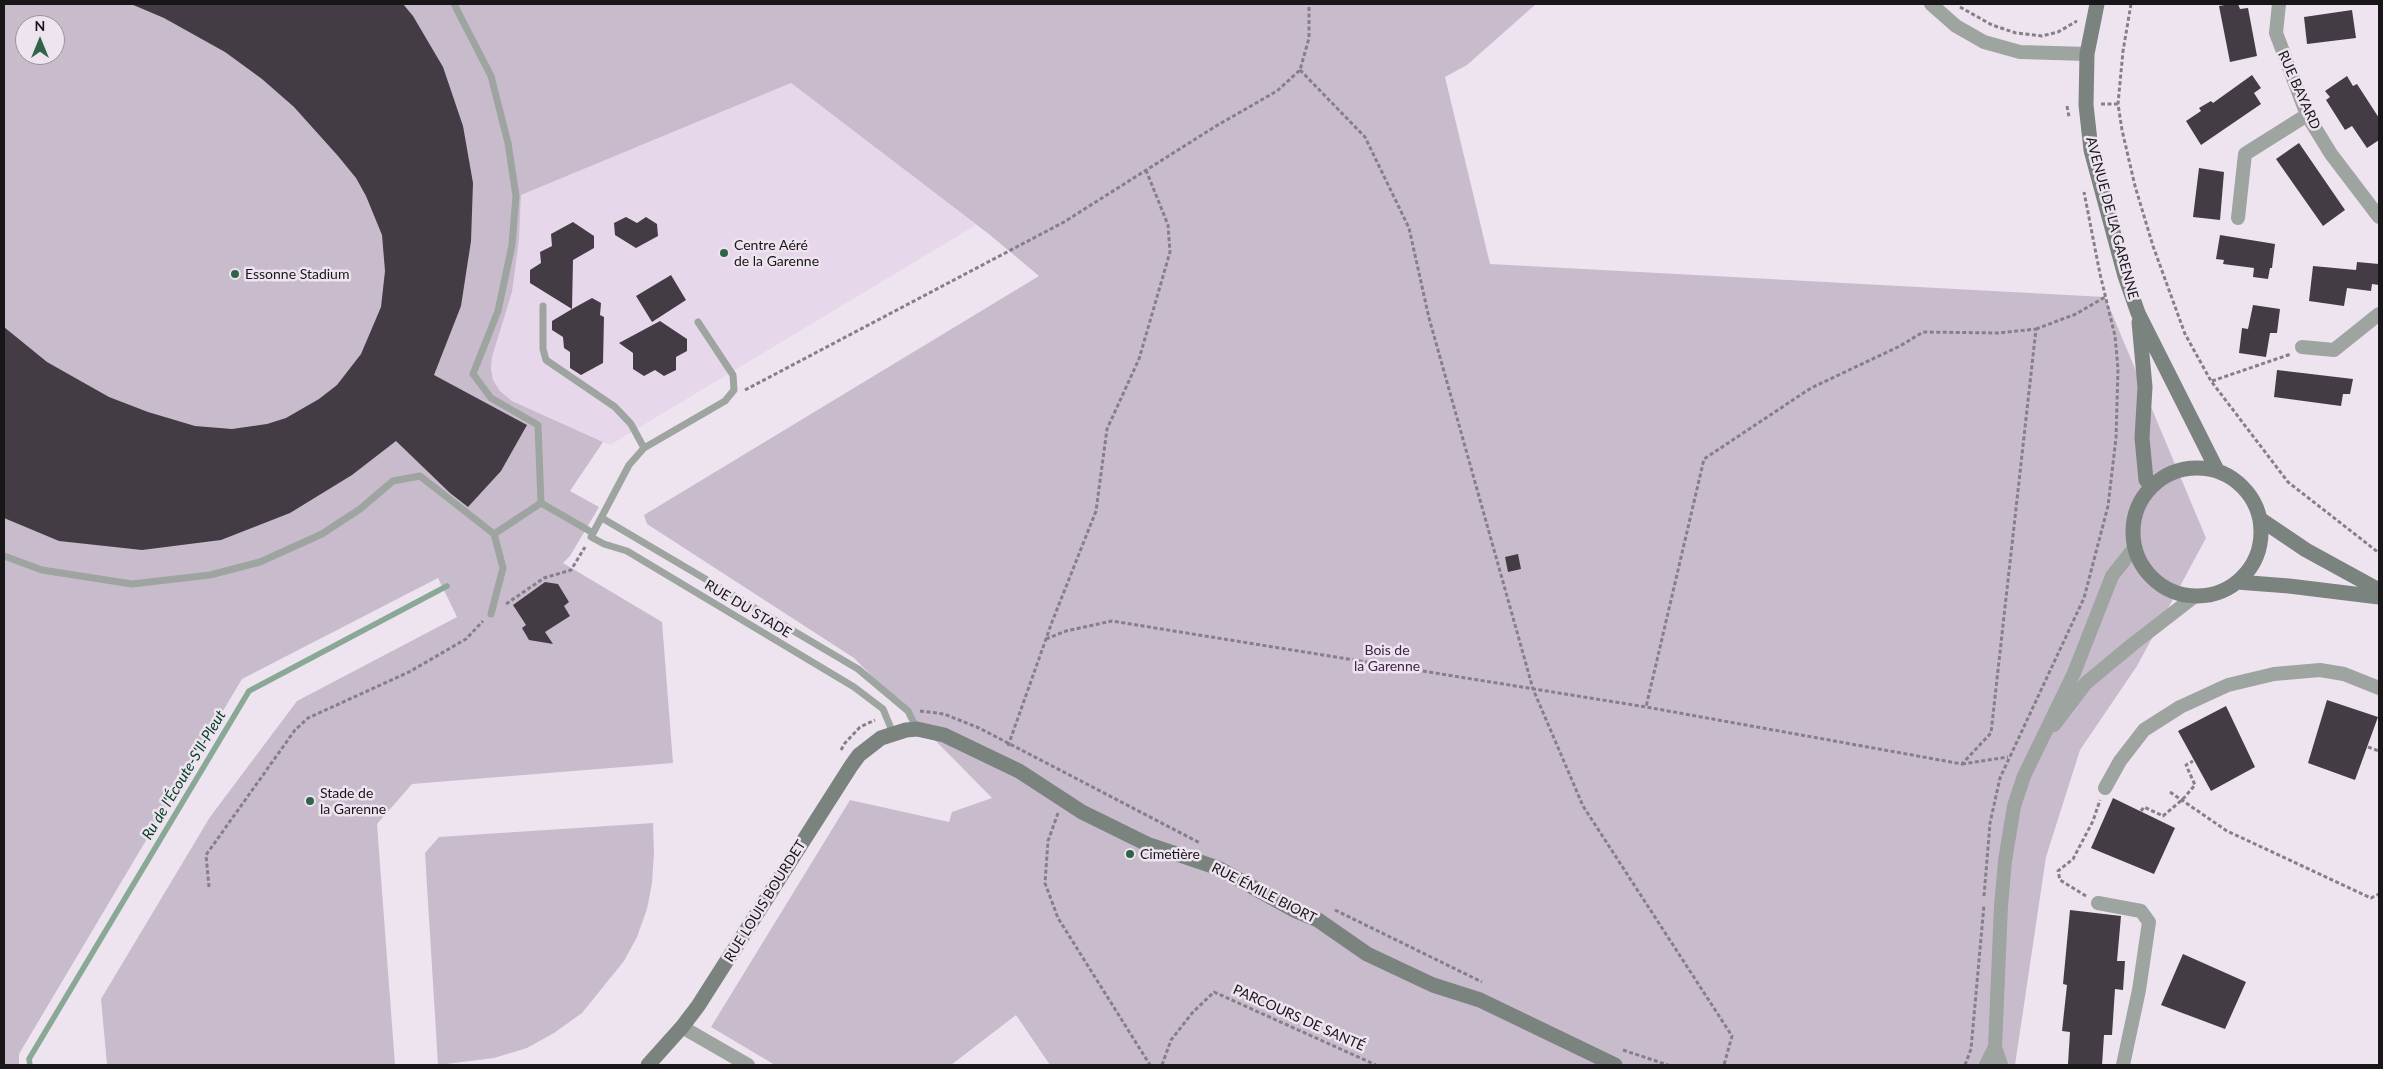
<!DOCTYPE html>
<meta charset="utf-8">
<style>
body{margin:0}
#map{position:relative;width:2383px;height:1069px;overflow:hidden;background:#eee4f0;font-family:Lato,sans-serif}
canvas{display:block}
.frame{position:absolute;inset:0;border:5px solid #19161a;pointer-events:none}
.north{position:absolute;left:15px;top:15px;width:50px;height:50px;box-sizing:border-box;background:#eee4f0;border:1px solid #99929a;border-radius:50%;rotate:0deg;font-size:14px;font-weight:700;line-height:20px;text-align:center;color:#19161a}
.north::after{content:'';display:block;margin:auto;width:18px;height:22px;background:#306449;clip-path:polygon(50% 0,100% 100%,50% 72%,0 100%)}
</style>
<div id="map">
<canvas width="2383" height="1069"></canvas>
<div class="frame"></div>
<div class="north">N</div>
</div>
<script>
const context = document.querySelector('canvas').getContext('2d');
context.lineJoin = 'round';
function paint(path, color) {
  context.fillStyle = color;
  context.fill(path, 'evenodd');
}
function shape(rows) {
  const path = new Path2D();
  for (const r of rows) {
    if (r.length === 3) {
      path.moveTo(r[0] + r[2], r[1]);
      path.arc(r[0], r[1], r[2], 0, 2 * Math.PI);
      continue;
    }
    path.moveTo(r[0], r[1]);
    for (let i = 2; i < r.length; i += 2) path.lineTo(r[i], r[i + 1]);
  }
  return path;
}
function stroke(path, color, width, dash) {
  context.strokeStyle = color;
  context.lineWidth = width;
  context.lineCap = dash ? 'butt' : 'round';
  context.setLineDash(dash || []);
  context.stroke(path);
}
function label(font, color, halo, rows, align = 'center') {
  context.font = font + ' Lato,sans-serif';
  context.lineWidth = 5;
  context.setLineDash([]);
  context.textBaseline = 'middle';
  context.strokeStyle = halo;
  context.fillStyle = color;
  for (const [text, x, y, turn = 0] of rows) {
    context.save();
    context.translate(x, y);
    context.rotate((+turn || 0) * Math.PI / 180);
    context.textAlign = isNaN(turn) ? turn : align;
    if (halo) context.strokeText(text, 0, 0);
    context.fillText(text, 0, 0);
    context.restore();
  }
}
paint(shape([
 [791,83,976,225,610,445,512,401,500,391,493,380,491,368,492,357,512,292,519,240,521,195]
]), '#e6d7ea');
paint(shape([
 [4,4,1536,4,1467,65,1445,77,1490,264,2105,297,2206,538,2137,666,2080,750,2046,857,2015,1065,1050,1065,1016,1015,951,1065,775,1065,711,1027,850,800,949,822,952,812,992,798,854,658,647,524,644,515,1039,276,990,235,791,83,521,195,519,240,512,292,492,357,491,368,493,380,500,391,512,401,603,442,570,491,599,507,570,556,563,563,662,622,673,763,412,784,377,824,395,1065,107,1065,101,999,210,817,297,701,457,617,438,578,242,679,19,1054,19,1065,4,1065],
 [25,25,55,25,55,55,25,55],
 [653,823,654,853,652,883,647,909,637,937,624,961,582,1013,554,1033,527,1048,494,1058,438,1065,425,853,439,837]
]), '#c8bccc');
stroke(shape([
 [30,1065,29,1059,249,691,447,586]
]), '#8aa896', 5.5);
paint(shape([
 [131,4,403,4,413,16,443,67,463,126,473,183,471,241,461,306,434,375,527,425,501,471,468,507,450,493,396,441,352,475,290,513,221,540,142,550,59,541,4,518,4,327,47,362,109,397,148,412,195,426,232,429,267,424,286,418,319,399,337,385,361,354,381,307,385,271,382,235,366,196,356,178,338,156,294,107,262,79,225,52,164,18],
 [2230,4,2238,4,2240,9,2248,8,2257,56,2230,62,2219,6],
 [2352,10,2356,38,2307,44,2304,17],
 [2252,75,2261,88,2254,93,2261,104,2201,145,2186,121,2201,111,2199,108,2211,101,2213,103],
 [2347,76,2353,86,2357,84,2379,118,2379,140,2367,148,2352,126,2345,130,2326,100,2330,97,2325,91],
 [2299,143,2345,210,2323,226,2276,159],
 [2199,168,2224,172,2220,220,2193,217],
 [626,217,637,223,646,217,657,224,658,236,636,248,615,235,614,223],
 [573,222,594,236,594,248,573,260,572,309,592,298,601,303,600,315,604,317,603,363,581,375,570,368,570,352,564,348,563,337,552,330,552,321,572,309,530,283,530,270,541,263,540,252,552,246,551,234],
 [2220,235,2275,244,2272,268,2270,268,2268,279,2253,277,2254,268,2223,264,2224,260,2216,259],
 [2357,262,2379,264,2379,285,2372,284,2371,291,2347,288,2344,306,2309,301,2313,266,2356,270],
 [671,275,686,300,652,322,636,296],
 [2253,305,2280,309,2277,333,2270,333,2266,357,2239,353,2242,328,2248,329],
 [660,321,687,339,687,351,676,357,676,370,664,376,655,370,644,376,633,369,633,353,619,343],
 [2277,370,2353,379,2350,394,2343,394,2341,406,2274,397],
 [1518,554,1521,569,1508,572,1505,557],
 [545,582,558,584,569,602,564,606,570,616,545,632,553,644,529,640,522,628,526,625,513,605],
 [2327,700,2378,717,2355,780,2308,763],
 [2226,706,2255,767,2211,791,2178,731],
 [2113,798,2175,828,2154,874,2091,848],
 [2070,910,2121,916,2117,961,2125,961,2123,990,2115,989,2112,1035,2104,1035,2102,1065,2068,1064,2070,1032,2062,1031,2067,985,2063,984],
 [2183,954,2246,982,2225,1029,2161,1005]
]), '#433c45');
stroke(shape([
 [2131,4,2123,51,2118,104,2122,130,2135,186,2153,246,2185,334,2211,381,2288,482,2379,553],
 [1960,7,1992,25,2016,33,2042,36,2058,32,2077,21],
 [1300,70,1365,137,1409,228,1429,318,1533,689,1583,806,1732,1036,1724,1065],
 [2101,104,2118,104],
 [2067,106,2069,117],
 [2036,329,2076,314,2105,297],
 [2212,381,2291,354],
 [745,390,1064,222,1216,126,1277,91,1300,70,1309,38,1309,4],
 [506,604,544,578,571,570,585,547],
 [1046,639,1066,631,1112,621,1646,707,1962,764,1991,733,2036,329,1998,333,1923,332,1900,346,1811,388,1704,459,1646,707],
 [920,711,944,714,979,728,1200,843],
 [1008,746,1052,622,1096,511,1107,429,1139,359,1170,252,1168,225,1146,170],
 [2368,747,2379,751],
 [841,750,845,743,860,727,875,720],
 [1962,764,2008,757],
 [2170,792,2227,831,2371,898,2379,894],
 [2141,811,2144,807,2163,816,2183,799,2195,785,2186,765,2193,761],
 [1058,813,1048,841,1045,883,1058,918,1150,1065],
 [209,887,206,855,295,730,308,718,409,672,466,639,483,621],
 [1984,896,1990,823,2000,778,2084,598,2108,506,2116,438,2118,369,2115,336,2100,274,2084,192],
 [2086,896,2060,880,2058,871,2073,859,2093,821,2100,800],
 [1335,910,1482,982],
 [1623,1050,1668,1065],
 [1162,1065,1171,1040,1193,1012,1214,992,1376,1065],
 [1965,1065,1971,1049,1984,905]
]), '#857f87', 3, [4, 2.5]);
stroke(shape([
 [454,4,491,76,508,143,516,196,512,245,498,311,473,374,491,398,538,425,541,503,593,533],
 [543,306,543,349,546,360,615,407,631,424,644,448],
 [698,322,733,375,734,390,725,401,644,448,629,465,591,537,604,544,627,551,854,687,883,709,893,733],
 [602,518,858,669,908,711,917,729],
 [4,556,42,570,132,584,210,575,260,562,322,534,360,509,393,481,420,476,494,534,541,503],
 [491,614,503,568,494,534]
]), '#9ea4a0', 7);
stroke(shape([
 [1931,4,1956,26,1984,42,2020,52,2087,54],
 [2279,4,2276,33,2307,115,2331,154,2379,217],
 [2238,218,2245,154,2307,115],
 [2302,347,2334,350,2379,314],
 [2054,725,2086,683,2133,644,2195,596],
 [2105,788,2120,761,2144,730,2180,707,2228,685,2274,674,2320,670,2344,674,2379,688],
 [2098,903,2141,911,2149,922,2139,990,2123,1065],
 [682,1027,748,1065],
 [1986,1065,1995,1047],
 [2001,1065,1995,1047,2001,906,2005,861,2014,806,2024,776,2074,673,2112,576,2135,547]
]), '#9ea4a0', 14);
stroke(shape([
 [2097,4,2087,54,2086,105,2091,150,2125,276,2138,313,2217,470],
 [2139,322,2145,387,2142,438,2146,480,2152,486],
 [2197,532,64],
 [2260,519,2306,550,2379,590],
 [2237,582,2289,586,2379,597],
 [648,1065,682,1027,698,1006,851,766,859,755,881,738,906,730,917,729,944,735,1019,771,1082,812,1147,844,1218,868,1294,910,1318,920,1367,954,1433,985,1480,1000,1615,1065]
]), '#7b837e', 15);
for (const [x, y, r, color] of [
 [724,253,5,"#306449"],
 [235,274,5,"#306449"],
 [310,801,5,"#306449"],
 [1130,854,5,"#306449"]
]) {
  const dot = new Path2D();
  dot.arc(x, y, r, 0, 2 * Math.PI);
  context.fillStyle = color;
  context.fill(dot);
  stroke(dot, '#eee4f0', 2);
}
label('14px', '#19161a', '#eee4f0', [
 ["RUE BAYARD",2299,90,66],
 ["AVENUE DE LA GARENNE",2112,218,75],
 ["RUE DU STADE",748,609,31],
 ["RUE ÉMILE BIORT",1264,893,27],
 ["RUE LOUIS BOURDET",765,901,-58],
 ["PARCOURS DE SANTÉ",1299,1018,24]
]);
label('14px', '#19161a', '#eee4f0', [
 ["Centre Aéré",734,245],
 ["de la Garenne",734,261],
 ["Essonne Stadium",245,274],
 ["Stade de",320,793],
 ["la Garenne",320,809],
 ["Cimetière",1140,854]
], 'left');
label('14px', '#3f2246', '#eee4f0', [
 ["Bois de",1387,650],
 ["la Garenne",1387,666]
]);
label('italic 15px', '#074128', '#eee4f0', [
 ["Ru de l'Écoute-S'Il-Pleut",184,775,-59]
]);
</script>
